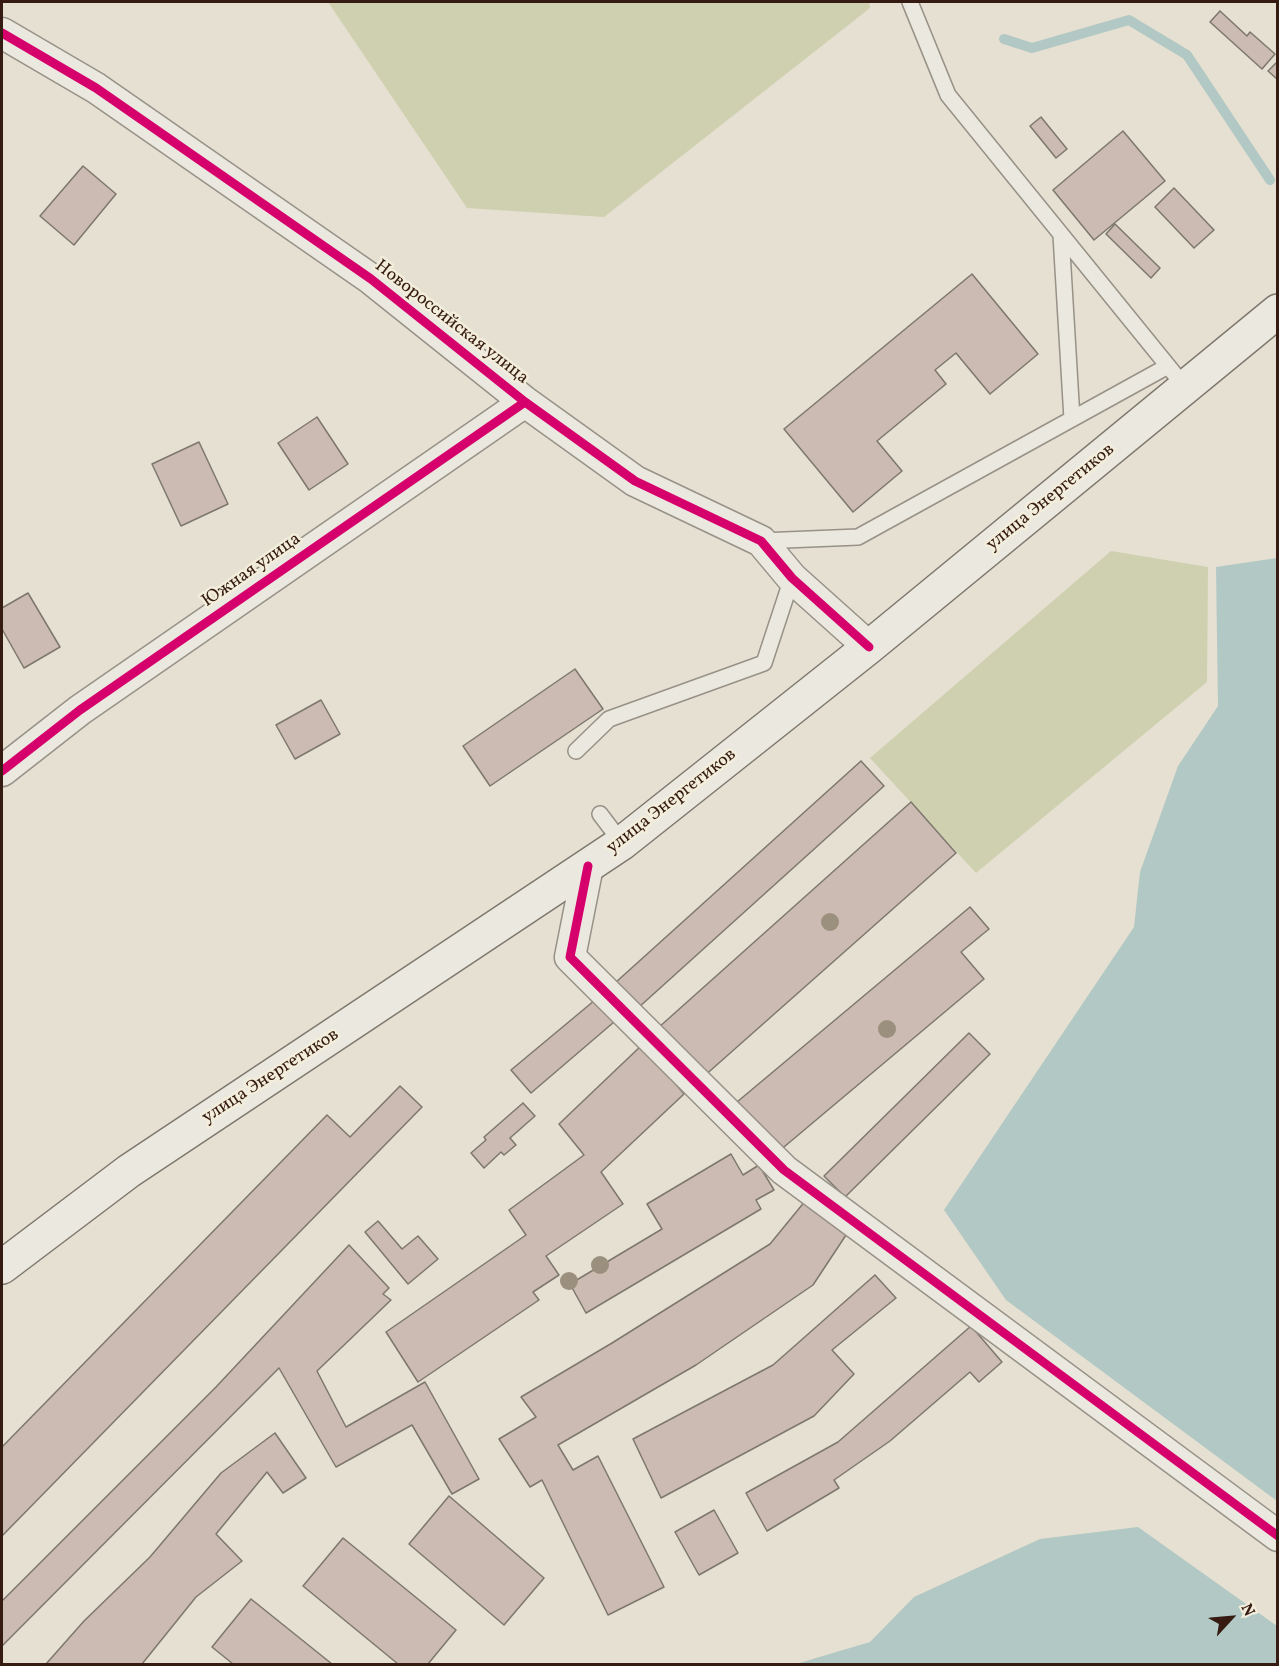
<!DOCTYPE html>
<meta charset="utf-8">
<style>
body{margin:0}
#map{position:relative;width:1279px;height:1666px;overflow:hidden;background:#e5e0d1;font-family:Vollkorn,serif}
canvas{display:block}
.frame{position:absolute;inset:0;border:3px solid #351b12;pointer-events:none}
.north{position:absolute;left:1201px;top:1588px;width:60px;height:60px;-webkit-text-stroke:4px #f3eedc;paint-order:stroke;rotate:64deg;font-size:16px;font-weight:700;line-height:24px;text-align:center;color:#351b12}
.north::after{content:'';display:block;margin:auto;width:21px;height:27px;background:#351b12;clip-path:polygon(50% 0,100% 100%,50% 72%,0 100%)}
</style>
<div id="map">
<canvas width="1279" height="1666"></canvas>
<div class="frame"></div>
<div class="north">N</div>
</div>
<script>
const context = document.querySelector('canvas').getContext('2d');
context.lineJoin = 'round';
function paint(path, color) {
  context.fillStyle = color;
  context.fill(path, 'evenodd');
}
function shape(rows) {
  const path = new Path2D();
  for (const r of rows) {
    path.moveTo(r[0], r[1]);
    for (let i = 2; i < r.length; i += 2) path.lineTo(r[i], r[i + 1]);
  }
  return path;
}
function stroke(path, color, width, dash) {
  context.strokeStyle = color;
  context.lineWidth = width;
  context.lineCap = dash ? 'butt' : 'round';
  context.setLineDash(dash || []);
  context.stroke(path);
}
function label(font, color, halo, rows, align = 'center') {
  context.font = font + ' Vollkorn,serif';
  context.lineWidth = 5;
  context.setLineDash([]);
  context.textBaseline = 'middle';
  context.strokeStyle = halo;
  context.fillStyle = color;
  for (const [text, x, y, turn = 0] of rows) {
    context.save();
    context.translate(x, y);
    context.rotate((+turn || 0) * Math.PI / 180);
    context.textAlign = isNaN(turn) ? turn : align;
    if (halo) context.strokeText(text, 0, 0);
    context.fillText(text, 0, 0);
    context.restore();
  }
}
paint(shape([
 [328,2,869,2,870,8,604,217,467,208],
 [1111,551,1208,567,1207,682,976,873,870,758]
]), '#ced0af');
paint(shape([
 [1277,558,1278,558,1277,1501,1006,1300,944,1210,1134,927,1140,872,1178,766,1218,706,1216,567],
 [1138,1527,1277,1626,1277,1664,796,1664,870,1642,914,1597,1040,1539]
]), '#b2c8c4');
stroke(shape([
 [1004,39,1032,48,1129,20,1187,55,1270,180]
]), '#b2c8c4', 10);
const building = shape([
 [1220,11,1247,36,1250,32,1275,54,1262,69,1210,22,1220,11],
 [1278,61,1278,80,1268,71,1278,61],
 [1041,117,1067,149,1056,158,1030,126,1041,117],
 [1123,131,1165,181,1094,240,1053,190,1123,131],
 [83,166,116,194,74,245,40,216,83,166],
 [1174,188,1214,230,1194,248,1155,207,1174,188],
 [1115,224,1160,268,1151,278,1106,234,1115,224],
 [972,274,1038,354,990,394,956,353,935,370,946,384,877,441,902,471,853,512,784,429,972,274],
 [317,417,348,464,309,490,278,443,317,417],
 [199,442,228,504,181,526,152,464,199,442],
 [28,593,60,647,24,668,2,629,2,608,28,593],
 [575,669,603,709,490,786,463,746,575,669],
 [321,700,340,734,295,759,276,725,321,700],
 [861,761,884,786,638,1008,615,983,861,761],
 [911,802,956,853,702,1078,658,1028,911,802],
 [970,907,989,929,961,952,984,979,778,1152,737,1102,970,907],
 [595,1000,614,1022,531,1093,511,1070,595,1000],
 [969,1033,990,1054,845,1197,824,1176,969,1033],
 [643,1044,684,1094,601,1172,623,1204,546,1256,559,1275,533,1292,539,1300,418,1382,386,1332,526,1235,509,1210,584,1155,559,1124,643,1044],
 [400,1086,422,1107,2,1536,2,1447,327,1115,350,1137,400,1086],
 [523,1103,535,1116,510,1138,516,1145,504,1155,501,1152,484,1168,471,1153,486,1140,484,1137,523,1103],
 [731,1154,743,1175,759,1165,774,1190,756,1200,761,1209,586,1313,570,1284,662,1229,647,1204,731,1154],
 [806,1200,848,1232,813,1285,696,1365,558,1445,573,1470,598,1456,664,1587,608,1615,542,1480,530,1487,499,1439,536,1417,521,1397,612,1343,770,1244,806,1200],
 [378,1221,402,1249,418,1236,438,1259,408,1284,365,1232,378,1221],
 [349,1245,389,1288,383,1294,391,1300,317,1371,346,1427,425,1382,479,1479,452,1494,412,1425,336,1467,279,1368,2,1646,2,1601,216,1387,349,1245],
 [875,1275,896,1298,832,1350,854,1374,814,1416,661,1498,633,1439,773,1365,875,1275],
 [971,1326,1002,1362,979,1382,970,1372,890,1441,834,1480,839,1488,767,1531,746,1493,838,1442,971,1326],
 [275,1433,306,1478,283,1493,267,1472,216,1534,242,1561,196,1597,142,1664,46,1664,84,1621,150,1557,221,1473,275,1433],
 [449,1496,544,1578,504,1625,409,1544,449,1496],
 [714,1510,738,1553,699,1575,675,1532,714,1510],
 [343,1538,456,1630,428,1664,398,1664,303,1586,343,1538],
 [251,1599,332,1664,233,1664,212,1647,251,1599]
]);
paint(building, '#cbbbb2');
stroke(building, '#7e776e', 1.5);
const lane = shape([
 [910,2,948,95,1185,387],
 [1061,235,1072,419],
 [761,541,858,537,1168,366],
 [576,751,609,719,764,663,792,578],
 [600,814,622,843]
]);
const street = shape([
 [2,33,96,88,371,279,525,402,635,481,761,541,792,578,869,647],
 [2,771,80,710,525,402],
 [588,866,570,957,784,1170,1278,1536]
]);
const secondary = shape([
 [2,1267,129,1171,622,843,869,647,1278,311]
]);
stroke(lane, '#979187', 18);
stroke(street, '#979187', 33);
stroke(secondary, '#7e776e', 36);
stroke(lane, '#ebe8e0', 15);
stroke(street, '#ebe8e0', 30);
stroke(secondary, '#ebe8e0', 33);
stroke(shape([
 [2,33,96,88,371,279,525,402,635,481,761,541,792,578,869,647],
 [2,771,80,710,525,402],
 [588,866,570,957,784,1170,1278,1536]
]), '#d6006c', 9);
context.fillStyle = '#9b8f7d';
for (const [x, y] of [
 [830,922],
 [887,1029],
 [600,1265],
 [569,1281]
]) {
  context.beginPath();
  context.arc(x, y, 9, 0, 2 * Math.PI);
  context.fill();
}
label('18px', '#351b12', '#f3eedc', [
 ["Новороссийская улица",451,323,38],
 ["улица Энергетиков",1051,498,-39],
 ["Южная улица",252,571,-35],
 ["улица Энергетиков",672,802,-38],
 ["улица Энергетиков",271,1077,-33]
]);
</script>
